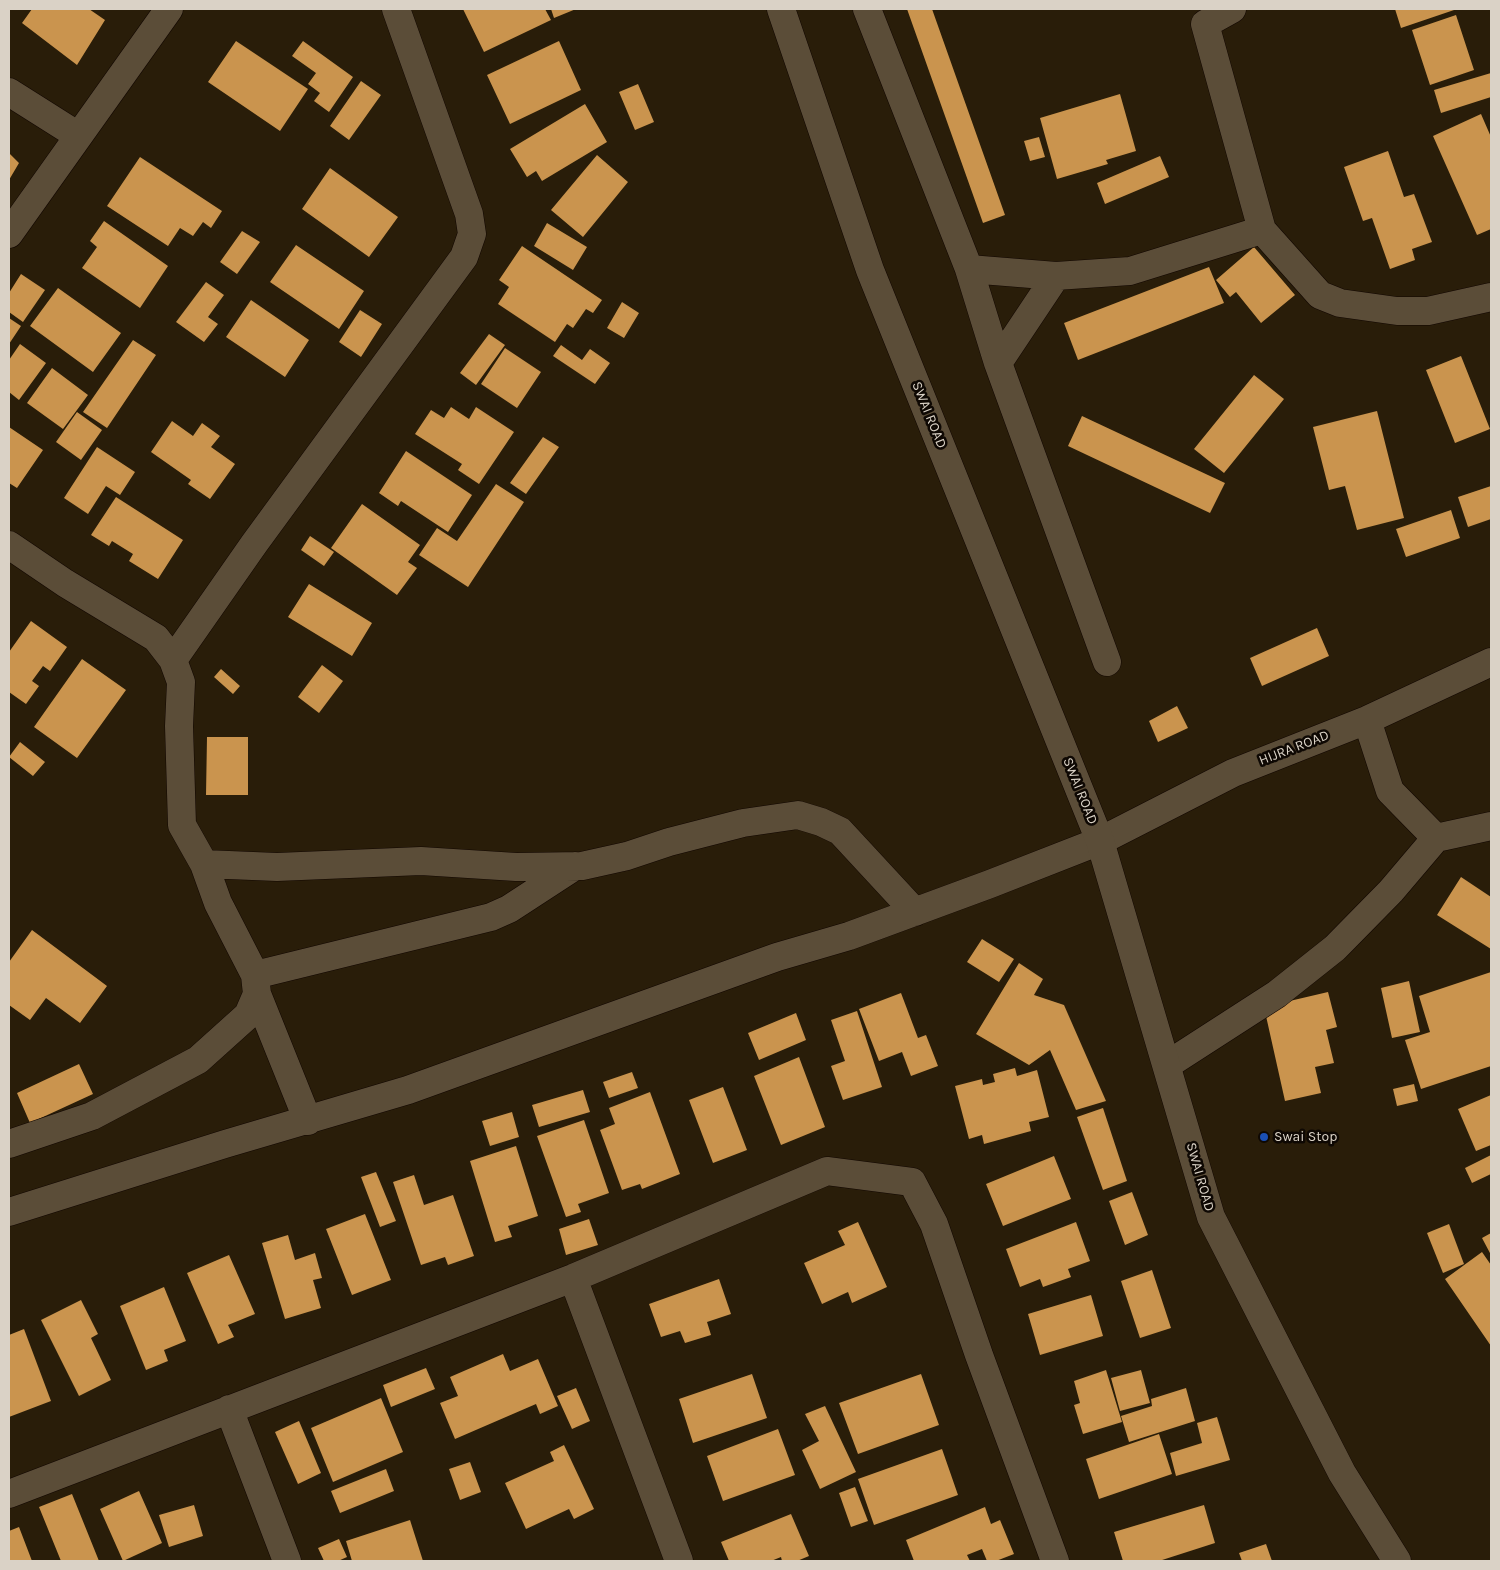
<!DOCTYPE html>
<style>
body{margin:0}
#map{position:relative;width:1500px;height:1570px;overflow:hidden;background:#291d09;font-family:Karla,sans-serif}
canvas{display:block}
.frame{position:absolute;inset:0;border:10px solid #dad2c6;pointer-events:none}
</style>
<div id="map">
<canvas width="1500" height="1570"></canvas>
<div class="frame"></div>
</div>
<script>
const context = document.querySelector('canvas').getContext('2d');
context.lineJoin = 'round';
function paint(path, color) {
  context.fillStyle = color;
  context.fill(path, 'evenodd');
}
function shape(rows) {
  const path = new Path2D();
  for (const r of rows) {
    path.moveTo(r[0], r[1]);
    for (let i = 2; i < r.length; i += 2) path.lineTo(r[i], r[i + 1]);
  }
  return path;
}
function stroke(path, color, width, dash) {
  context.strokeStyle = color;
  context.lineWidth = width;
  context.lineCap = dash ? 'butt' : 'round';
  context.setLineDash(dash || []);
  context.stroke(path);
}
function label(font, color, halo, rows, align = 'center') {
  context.font = font + ' Karla,sans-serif';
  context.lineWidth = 5;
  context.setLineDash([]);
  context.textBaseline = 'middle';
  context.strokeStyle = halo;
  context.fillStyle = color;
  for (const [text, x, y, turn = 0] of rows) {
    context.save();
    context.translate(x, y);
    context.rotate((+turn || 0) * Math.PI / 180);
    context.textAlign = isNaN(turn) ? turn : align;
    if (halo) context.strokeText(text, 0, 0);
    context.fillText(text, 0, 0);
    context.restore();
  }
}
paint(shape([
 [32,9,89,9,105,20,77,65,22,23],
 [463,9,545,9,551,20,484,52],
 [551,9,576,9,554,18],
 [907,9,932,9,1005,215,983,223],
 [1395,9,1457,9,1401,28],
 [1456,15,1474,70,1430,85,1412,30],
 [236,41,308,89,280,131,208,82],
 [303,41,353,77,329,112,314,101,320,93,308,84,316,73,292,56],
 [559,41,581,90,510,124,487,75],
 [1491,73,1491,97,1441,113,1434,90],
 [361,81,381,95,349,140,330,126],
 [638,84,654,122,635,130,619,92],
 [1120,94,1136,151,1106,160,1108,164,1057,179,1040,118],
 [585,104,607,142,542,181,536,171,527,177,510,149],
 [1481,114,1491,137,1491,229,1477,235,1433,136],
 [1039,137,1045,157,1030,161,1024,141],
 [1388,151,1404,197,1414,194,1432,242,1412,249,1415,260,1390,269,1372,218,1363,221,1344,167],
 [9,153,19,163,9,180],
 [597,155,628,182,583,237,551,210],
 [1160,156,1169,177,1105,204,1097,183],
 [140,157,222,211,211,228,203,222,193,236,180,228,168,246,107,206],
 [330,168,398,217,369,257,302,209],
 [104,221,168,266,140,308,82,268,97,247,90,241],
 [547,223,587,247,573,270,534,246],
 [242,231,260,242,237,274,220,262],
 [296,245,364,291,339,329,270,282],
 [522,246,602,300,593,313,586,309,573,328,567,324,555,342,498,304,509,287,499,280],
 [1254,247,1295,295,1261,323,1236,292,1230,297,1216,280],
 [1209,267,1224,303,1078,360,1064,323],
 [21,274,45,290,23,322,9,312,9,293],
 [206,282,224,295,208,317,218,324,204,342,176,322],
 [58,288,121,333,93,372,30,326],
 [251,300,309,340,285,377,226,337],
 [622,302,639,313,624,338,607,328],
 [360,310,382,324,361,357,339,342],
 [9,318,21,326,9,344],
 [489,334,505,345,476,385,460,373],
 [133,340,156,355,107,428,83,412],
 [20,344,46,363,19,400,9,392,9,360],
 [561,345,582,360,590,349,610,363,595,384,553,356],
 [505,348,541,372,517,408,481,384],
 [1461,356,1490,429,1455,443,1426,370],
 [52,368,88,395,63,429,27,403],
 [1254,375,1284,399,1224,473,1194,449],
 [451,407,469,419,476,407,514,432,479,484,458,470,462,464,415,434,431,410,444,418],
 [1377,411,1404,518,1357,530,1345,486,1329,490,1313,427],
 [77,412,102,430,81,460,56,442],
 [1082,416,1225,483,1210,513,1068,446],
 [172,421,193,436,202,423,220,436,211,447,235,464,210,499,188,484,191,480,151,452],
 [9,427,43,450,17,488,9,483],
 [543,437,559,447,526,494,510,483],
 [97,447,135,472,120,495,106,486,88,514,64,498],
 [406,451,472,495,448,532,401,501,398,506,379,493],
 [496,484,524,502,468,587,419,555,437,528,457,541],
 [1491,486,1491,519,1468,527,1458,497],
 [116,497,183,540,158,579,129,561,133,554,112,541,109,546,91,535],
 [362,504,420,545,408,562,417,568,397,595,331,548],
 [1451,510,1460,538,1406,557,1396,529],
 [310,536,334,552,324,566,301,550],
 [309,584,372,623,352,656,288,617],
 [31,621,67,647,50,671,43,666,32,681,39,686,26,704,9,692,9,652],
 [1317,628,1329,656,1262,686,1250,658],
 [82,659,126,690,77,758,34,727],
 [322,665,343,681,319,713,298,697],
 [221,669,240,686,233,694,214,677],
 [1177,706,1188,728,1158,742,1149,721],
 [207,737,248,737,248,795,206,795],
 [20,742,45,762,33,776,9,757],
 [1461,877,1491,897,1491,949,1437,915],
 [32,930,107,986,80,1023,46,998,30,1020,9,1005,9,962],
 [982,939,1014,959,999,982,967,962],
 [1019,963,1043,979,1034,995,1064,1005,1106,1101,1076,1110,1050,1050,1029,1065,976,1034],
 [1491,972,1491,1066,1421,1089,1405,1040,1430,1032,1419,996],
 [1409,981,1420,1032,1392,1038,1381,988],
 [1328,992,1337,1027,1326,1030,1334,1063,1315,1067,1321,1093,1285,1101,1264,1007],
 [901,993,918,1038,926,1035,938,1066,911,1076,902,1052,879,1061,859,1009],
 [857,1011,882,1087,843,1100,831,1066,845,1061,831,1020],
 [796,1013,806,1040,759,1060,748,1033],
 [799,1057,825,1127,781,1145,754,1076],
 [79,1064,93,1094,30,1123,17,1093],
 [1015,1068,1017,1076,1037,1070,1049,1117,1029,1122,1031,1131,984,1144,982,1135,969,1139,955,1086,982,1079,983,1085,995,1082,993,1074],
 [632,1072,638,1088,609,1098,603,1082],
 [1414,1084,1418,1101,1397,1106,1393,1089],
 [723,1087,747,1150,713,1163,689,1100],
 [583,1090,590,1112,539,1127,532,1105],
 [650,1092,680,1174,642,1189,640,1184,622,1190,600,1130,615,1124,609,1108],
 [1491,1095,1491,1145,1476,1151,1458,1109],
 [1103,1108,1127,1181,1103,1190,1077,1117],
 [512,1112,519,1137,490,1146,482,1121],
 [584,1120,609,1193,578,1204,581,1212,566,1217,537,1136],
 [516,1146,538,1216,508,1226,512,1237,495,1242,470,1161],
 [1491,1155,1491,1174,1472,1183,1465,1168],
 [1054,1156,1071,1199,1003,1226,986,1184],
 [376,1172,396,1221,380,1227,361,1177],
 [414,1175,424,1205,453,1195,474,1256,448,1265,445,1257,421,1265,393,1182],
 [1132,1192,1148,1235,1125,1245,1109,1201],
 [365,1214,391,1280,352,1295,326,1229],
 [589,1219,598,1245,566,1255,559,1229],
 [858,1222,887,1287,852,1303,848,1292,822,1304,804,1263,845,1245,838,1231],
 [1076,1222,1090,1261,1068,1269,1071,1277,1043,1287,1040,1279,1020,1287,1006,1249],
 [1449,1224,1464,1264,1443,1273,1427,1233],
 [1491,1233,1491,1255,1482,1238],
 [288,1235,295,1260,315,1253,322,1278,313,1280,321,1308,285,1319,262,1243],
 [1482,1252,1491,1265,1491,1346,1445,1279],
 [229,1255,255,1314,228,1325,234,1337,218,1344,187,1273],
 [1152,1270,1171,1328,1140,1338,1121,1281],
 [719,1279,731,1314,707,1322,711,1335,685,1343,680,1331,661,1337,649,1304],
 [164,1287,186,1341,164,1350,168,1361,146,1370,120,1306],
 [1091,1295,1103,1336,1040,1355,1028,1314],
 [81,1300,98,1334,91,1338,111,1380,79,1396,41,1320],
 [24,1329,51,1401,9,1417,9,1335],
 [503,1354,510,1371,538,1359,558,1406,540,1414,536,1404,455,1439,440,1403,458,1396,450,1377],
 [426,1368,435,1389,391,1407,383,1385],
 [1106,1370,1122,1422,1083,1434,1074,1405,1080,1403,1074,1381],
 [1141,1370,1150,1403,1120,1411,1111,1378],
 [752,1374,767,1418,693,1443,679,1399],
 [921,1374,939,1425,858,1454,839,1403],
 [576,1388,590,1421,572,1429,557,1396],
 [1186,1388,1195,1421,1129,1442,1121,1416,1152,1406,1151,1399],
 [381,1398,403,1452,333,1482,311,1428],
 [825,1406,856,1472,820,1489,802,1450,819,1441,805,1414],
 [1217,1417,1230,1460,1176,1476,1170,1453,1202,1443,1197,1423],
 [299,1421,321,1473,298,1484,275,1432],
 [778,1429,795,1475,723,1501,707,1456],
 [1159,1434,1172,1474,1099,1499,1086,1459],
 [564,1445,594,1509,574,1519,569,1509,526,1529,505,1483,554,1461,550,1452],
 [942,1449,958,1495,874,1525,858,1479],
 [470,1462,481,1492,460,1500,449,1469],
 [386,1469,394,1491,340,1513,331,1491],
 [855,1487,868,1521,851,1527,839,1493],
 [139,1491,162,1543,123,1561,100,1509],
 [72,1494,99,1561,61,1561,39,1507],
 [194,1505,203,1536,169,1547,159,1515],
 [1204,1505,1215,1543,1159,1561,1123,1561,1114,1532],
 [985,1507,991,1524,1000,1520,1014,1554,996,1561,987,1561,982,1549,967,1555,970,1561,914,1561,906,1540],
 [791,1514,809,1556,797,1561,782,1561,781,1557,771,1561,729,1561,721,1542],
 [410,1520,423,1561,352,1561,346,1541],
 [19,1527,32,1561,9,1561,9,1531],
 [339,1539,347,1557,338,1561,324,1561,318,1548],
 [1266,1544,1272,1561,1242,1561,1239,1553]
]), '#ca944e');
const minor = shape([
 [867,9,969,269,998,363,1107,662],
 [1232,9,1205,24,1262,230],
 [9,92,77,135],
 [9,234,169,9],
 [969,269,1056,276,1130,271,1262,230,1320,295,1340,303,1397,311,1428,311,1491,297],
 [998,363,1056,276],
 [9,545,65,583,156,638,173,660,181,682,179,726,182,825,204,864,218,903,255,975,257,994,248,1015,198,1060,92,1116,9,1144],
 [173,660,254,544,464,257,472,234,469,214,396,9],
 [1367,720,1390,791,1436,838],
 [204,864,277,867,421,861,516,867,582,866,627,856,669,842,743,823,798,815,821,822,840,831,915,912],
 [255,975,491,917,509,909,575,866],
 [257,994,308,1121],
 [1167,1065,1277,994,1335,948,1391,891,1436,838,1491,826],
 [9,1212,225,1144,408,1090,777,957,849,936,990,884,1100,841,1233,773,1367,720,1491,662],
 [573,1278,679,1561],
 [229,1409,287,1561],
 [9,1494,573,1278,827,1171,912,1182,934,1224,979,1355,1055,1561]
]);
const tertiary = shape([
 [781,9,870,270,1100,841,1211,1217,1342,1473,1397,1561]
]);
stroke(minor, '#120700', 29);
stroke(tertiary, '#120700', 29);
stroke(minor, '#5b4d38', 28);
stroke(tertiary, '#5b4d38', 28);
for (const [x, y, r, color] of [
 [1264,1137,5,"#1a4fb4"]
]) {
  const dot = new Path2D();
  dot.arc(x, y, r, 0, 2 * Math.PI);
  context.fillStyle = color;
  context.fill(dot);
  stroke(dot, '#0e0803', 2);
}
label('14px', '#dad2c6', '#0e0803', [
 ["SWAI ROAD",929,415,68],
 ["HIJRA ROAD",1294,748,-21],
 ["SWAI ROAD",1080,791,68],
 ["SWAI ROAD",1200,1177,74]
]);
label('14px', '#dad2c6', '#0e0803', [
 ["Swai Stop",1274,1137]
], 'left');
</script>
